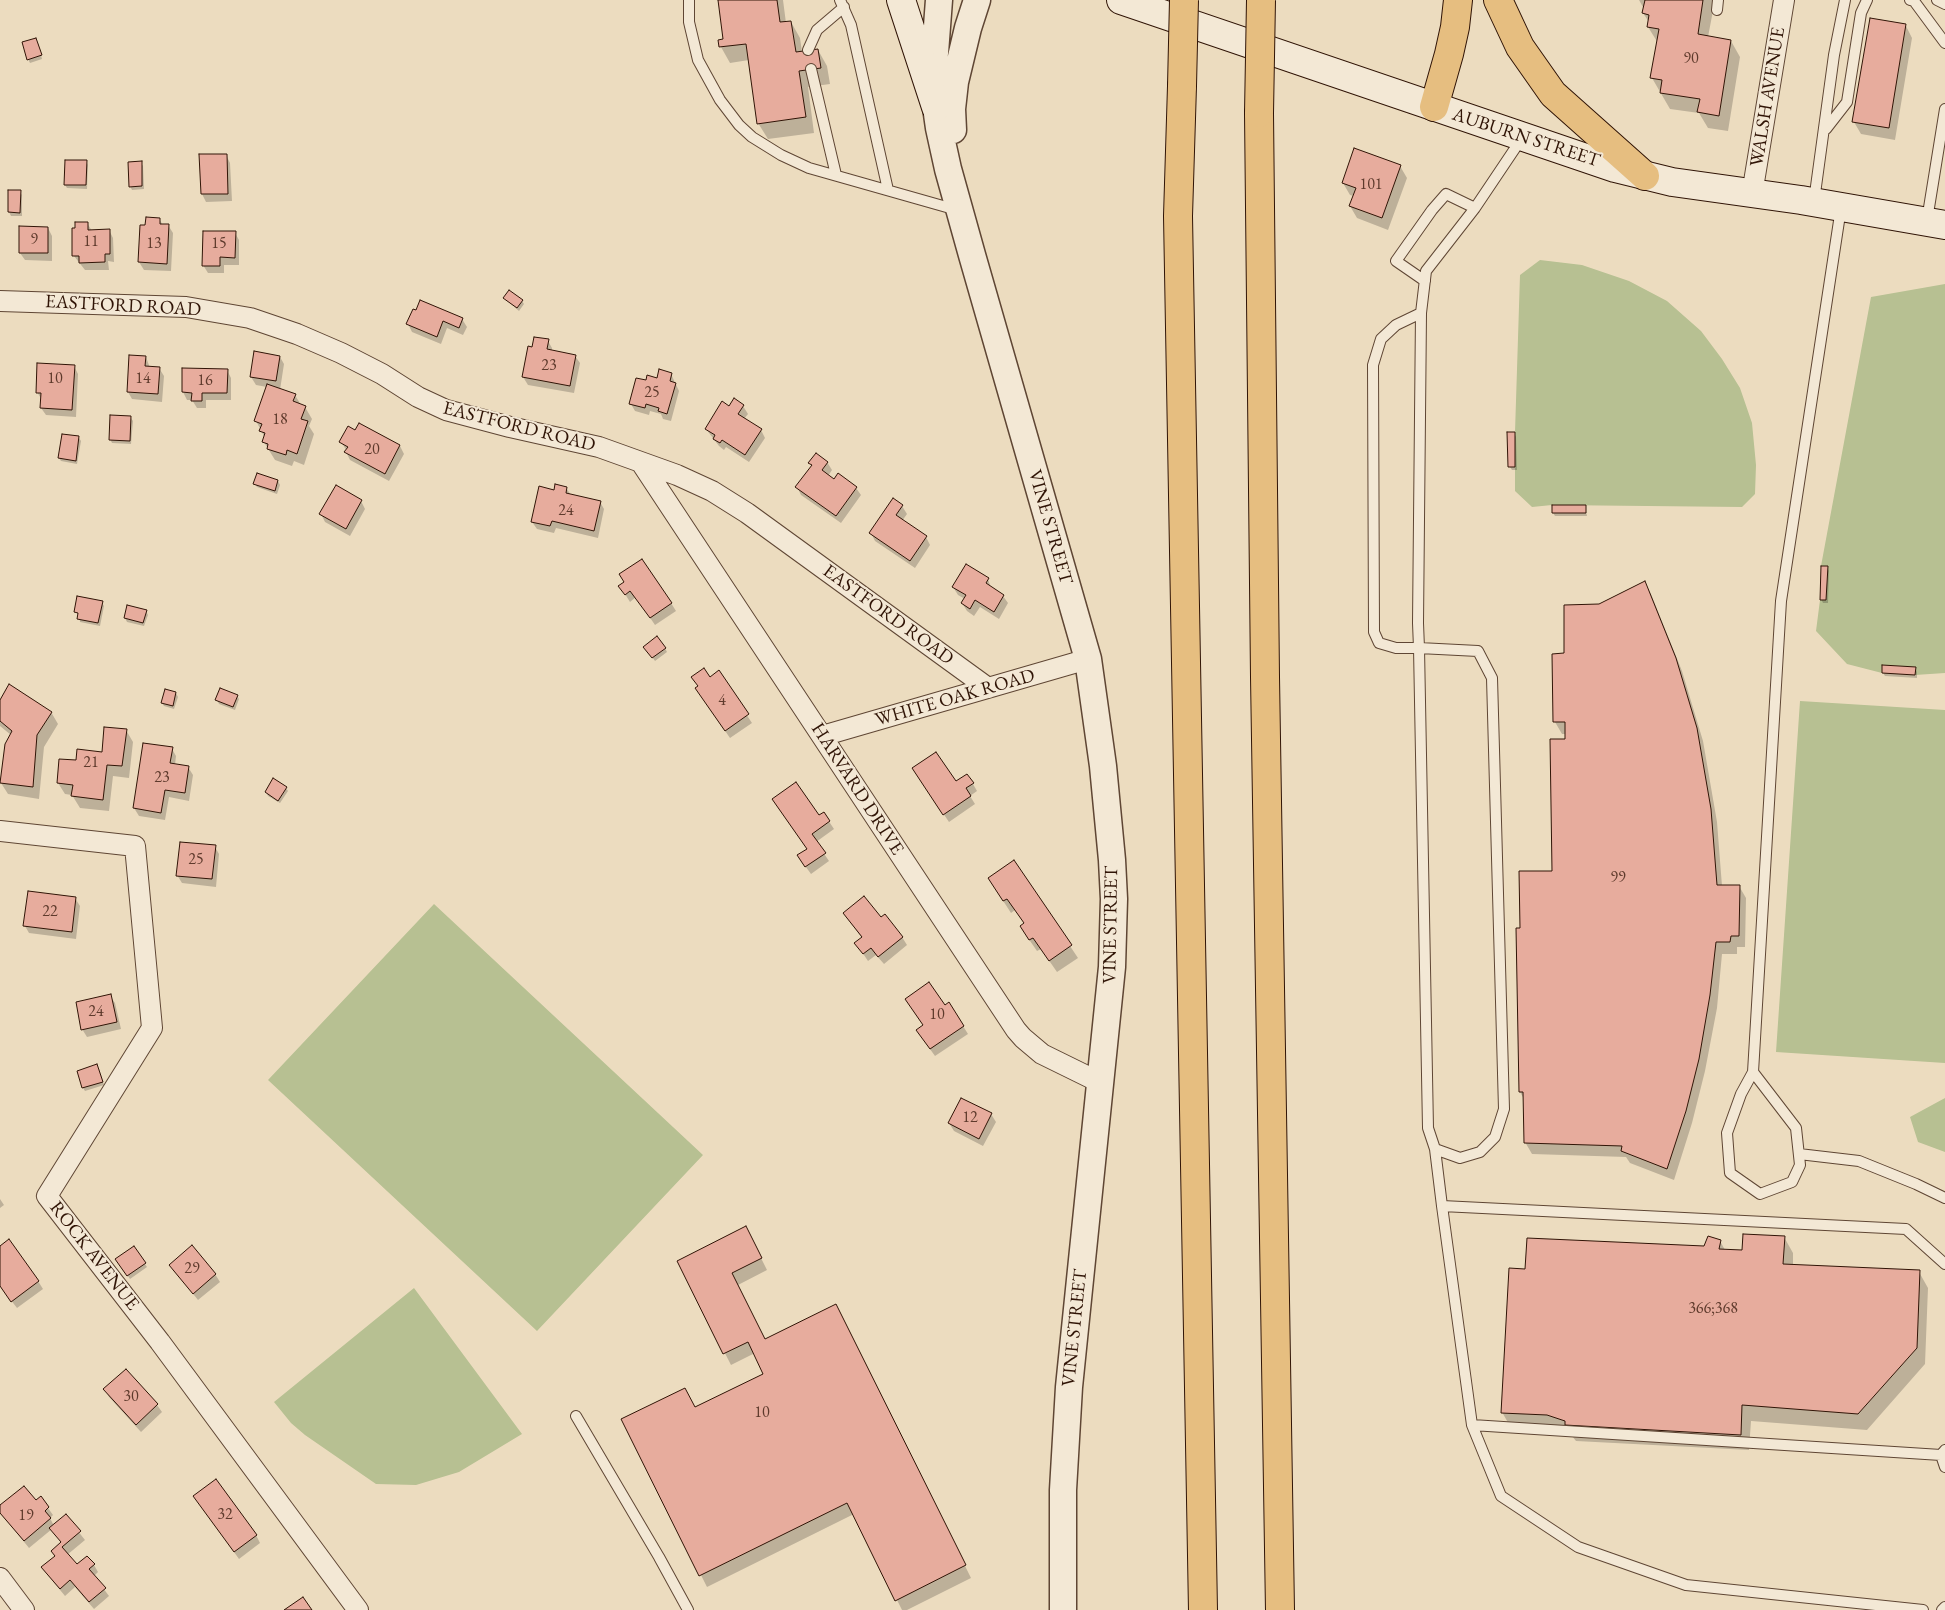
<!DOCTYPE html>
<style>
body{margin:0}
canvas{display:block;background:#ecdcbf}
</style>
<canvas width="1945" height="1610"></canvas>
<script>
const context = document.querySelector('canvas').getContext('2d');
context.lineJoin = 'round';
function paint(path, color) {
  context.fillStyle = color;
  context.fill(path, 'evenodd');
}
function shape(rows) {
  const path = new Path2D();
  for (const r of rows) {
    path.moveTo(r[0], r[1]);
    for (let i = 2; i < r.length; i += 2) path.lineTo(r[i], r[i + 1]);
  }
  return path;
}
function stroke(path, color, width, dash) {
  context.strokeStyle = color;
  context.lineWidth = width;
  context.lineCap = dash ? 'butt' : 'round';
  context.setLineDash(dash || []);
  context.stroke(path);
}
function label(font, color, halo, rows, align = 'center') {
  context.font = font + ' "EB Garamond",serif';
  context.lineWidth = 4;
  context.setLineDash([]);
  context.textBaseline = 'middle';
  context.strokeStyle = halo;
  context.fillStyle = color;
  for (const [text, x, y, turn = 0] of rows) {
    context.save();
    context.translate(x, y);
    context.rotate((+turn || 0) * Math.PI / 180);
    context.textAlign = isNaN(turn) ? turn : align;
    if (halo) context.strokeText(text, 0, 0);
    context.fillText(text, 0, 0);
    context.restore();
  }
}
paint(shape([
 [1540,260,1582,265,1629,281,1667,301,1701,331,1722,359,1740,388,1752,423,1756,465,1755,494,1742,507,1552,505,1532,507,1515,491,1515,432,1520,275],
 [1945,284,1945,673,1915,675,1882,673,1847,664,1816,631,1820,600,1821,566,1871,297],
 [1800,701,1945,710,1945,1063,1776,1052],
 [434,904,703,1155,537,1331,268,1080],
 [1945,1098,1945,1152,1918,1142,1910,1117],
 [414,1288,522,1434,459,1472,416,1485,376,1484,305,1435,291,1423,274,1402]
]), '#b7c092');
paint(shape([
 [719,0,783,0,786,23,791,22,800,38,802,52,818,50,827,66,830,84,808,87,814,133,768,139,758,123,749,60,730,63,721,47,720,41,725,40],
 [1639,0,1715,0,1708,37,1731,41,1740,57,1728,131,1708,128,1699,113,1670,109,1652,78,1658,43,1648,27,1649,22,1643,13,1644,9],
 [1906,26,1912,38,1895,140,1861,134,1854,122],
 [38,43,42,59,30,63,28,59],
 [226,155,230,163,232,201,206,202,202,194,200,156],
 [86,161,88,165,87,189,67,188,65,185],
 [141,163,143,166,144,189,132,190,130,186],
 [1400,166,1407,178,1388,230,1357,218,1350,206,1354,196,1350,195,1343,183],
 [20,192,22,195,22,216,11,216,9,212],
 [159,219,163,225,168,225,173,233,171,271,144,270,139,262,141,226,147,226],
 [87,223,92,231,109,230,113,238,114,262,108,261,109,270,85,270,74,256],
 [48,228,52,236,52,261,25,260,20,253],
 [235,233,239,240,239,265,224,265,224,273,208,273,203,265],
 [504,298,522,301,524,304,519,311],
 [417,312,462,319,467,327,463,335,447,328,441,344,412,332,408,324],
 [548,341,552,348,552,351,575,356,580,363,574,393,528,385,523,377,533,348],
 [146,357,150,368,159,368,164,376,162,402,132,399,128,392],
 [280,357,284,364,280,390,295,395,301,405,305,407,312,419,309,426,314,434,304,465,294,461,292,466,275,460,264,442,265,438,256,421,267,387,256,385,251,377],
 [74,366,78,374,76,417,46,415,41,408,42,400,37,392],
 [183,369,227,370,231,378,231,400,206,400,206,408,197,408,192,400,187,400,183,392],
 [671,374,679,391,671,421,663,419,661,414,650,411,649,415,635,411,631,404,647,382],
 [734,400,743,406,748,414,744,419,761,430,765,438,749,462,726,447,724,450,719,446,706,429,729,408],
 [131,418,133,421,131,444,112,443,110,439],
 [360,425,400,446,404,454,389,481,350,460,346,452,347,451,341,442,356,432],
 [1514,433,1516,437,1517,470,1512,470,1510,467],
 [79,438,81,441,77,464,61,461,59,458],
 [827,462,832,470,828,476,834,481,856,488,861,495,841,523,801,495,797,487,812,466,810,463],
 [278,481,280,485,277,494,257,487,255,484],
 [566,488,571,495,600,502,604,509,598,538,556,528,554,533,537,529,532,522,555,491],
 [361,501,365,509,350,536,325,522,321,514],
 [902,506,907,514,902,521,926,537,930,545,915,568,875,541,871,533],
 [1585,506,1587,516,1555,516,1553,513],
 [1827,567,1829,571,1828,603,1823,603,1821,599],
 [988,579,991,588,1003,596,1008,603,999,619,980,607,974,616,967,611,962,603,965,599,958,595,953,587],
 [1645,583,1651,594,1682,671,1703,741,1717,822,1722,886,1739,886,1746,898,1745,947,1737,947,1737,954,1722,954,1717,1008,1705,1071,1692,1123,1674,1180,1630,1163,1626,1157,1532,1154,1525,1142,1524,1099,1520,1092,1522,929,1554,872,1567,740,1567,734,1562,734,1555,722,1565,654,1599,606],
 [620,586,671,603,676,611,655,625,636,597,630,602],
 [102,603,104,606,100,626,80,622,79,615,75,611],
 [146,611,148,615,144,626,127,622,125,618],
 [665,648,667,652,655,661,647,650],
 [1915,668,1917,672,1917,678,1885,676,1883,673],
 [718,672,752,723,730,738,701,696,710,679],
 [176,693,178,697,174,709,164,706,162,703],
 [237,696,239,699,235,710,219,704,217,700],
 [0,703,51,712,58,724,44,747,39,799,8,794,1,783,11,735,0,726],
 [126,730,133,742,129,778,113,776,109,811,80,808,72,795,65,794,58,783,77,762,103,753],
 [172,749,176,756,175,765,188,767,193,775,189,801,169,797,165,820,139,816,134,808],
 [918,776,973,784,977,791,970,796,975,804,949,822],
 [286,788,288,791,280,803,268,796,266,792],
 [774,800,819,816,824,814,834,829,816,842,829,861,811,874,803,863,808,850],
 [215,847,219,854,216,887,182,883,177,875],
 [1014,862,1078,958,1057,972,1041,949,1037,951,1028,938,1025,924,1015,910,1011,913,989,879],
 [75,898,80,906,76,939,29,933,25,926],
 [844,914,881,919,902,937,907,945,884,964,876,955,868,961,856,943,862,938],
 [110,996,115,1003,121,1029,87,1037,82,1029],
 [945,1007,963,1026,968,1034,935,1056,922,1038],
 [99,1069,104,1085,85,1091,83,1088],
 [991,1114,996,1122,983,1146,954,1131,949,1123],
 [0,1199,4,1205,0,1208],
 [1784,1237,1793,1253,1793,1265,1919,1272,1928,1288,1925,1364,1867,1430,1751,1421,1749,1450,1576,1441,1572,1436,1511,1428,1502,1412,1526,1271,1705,1248,1720,1241,1725,1250,1743,1251],
 [752,1240,767,1270,738,1285,765,1340,842,1317,971,1578,907,1610,902,1610,854,1514,707,1587,623,1420,695,1408,765,1374,755,1353,731,1365,678,1261],
 [0,1247,38,1281,43,1289,17,1308,0,1286],
 [134,1248,147,1267,130,1279,117,1259],
 [170,1265,215,1274,220,1282,198,1300],
 [105,1390,157,1405,162,1412,141,1432,109,1397],
 [194,1496,256,1535,260,1543,239,1559],
 [36,1502,48,1508,53,1515,50,1518,54,1526,66,1516,85,1540,67,1555,77,1566,94,1565,98,1572,94,1576,109,1596,94,1609,75,1587,65,1596,42,1568,56,1557,62,1543,52,1529,29,1548,0,1512,0,1507]
]), '#0003');
const building = shape([
 [718,0,777,0,780,22,791,21,796,52,818,49,821,68,799,71,806,117,757,124,746,44,719,47,718,40,723,39,718,0],
 [1645,0,1703,0,1698,34,1731,40,1719,116,1697,112,1700,99,1660,93,1662,80,1650,78,1659,29,1647,27,1649,15,1642,13,1645,0],
 [1870,18,1906,24,1889,128,1852,122,1870,18],
 [36,38,42,55,27,60,22,42,36,38],
 [1354,148,1401,165,1382,218,1349,206,1356,188,1342,183,1354,148],
 [199,154,227,154,228,194,201,194,199,154],
 [65,160,87,160,86,185,64,185,65,160],
 [142,161,142,186,129,187,128,162,142,161],
 [8,190,21,190,20,213,8,212,8,190],
 [146,217,160,218,160,224,169,224,167,264,138,262,140,225,145,225,146,217],
 [75,222,88,222,88,230,110,229,110,254,105,254,105,262,79,263,79,256,72,256,72,228,75,228,75,222],
 [19,226,48,227,48,253,19,253,19,226],
 [203,231,236,231,235,258,220,257,220,266,202,266,203,231],
 [509,290,523,300,517,308,503,298,509,290],
 [420,300,463,318,459,328,443,321,437,337,406,324,413,309,416,310,420,300],
 [534,337,549,339,547,349,576,355,570,386,522,377,528,346,532,347,534,337],
 [254,351,280,356,276,381,250,377,254,351],
 [129,355,146,356,145,366,160,367,158,394,127,392,129,355],
 [37,363,75,365,72,410,40,408,41,393,36,393,37,363],
 [182,368,228,369,227,393,202,393,202,401,191,401,192,393,182,392,182,368],
 [659,369,672,373,670,381,676,383,667,414,658,411,659,408,646,404,645,408,629,404,636,378,646,380,647,375,657,378,659,369],
 [267,384,296,394,293,401,306,406,301,419,308,421,297,454,287,450,286,455,267,449,268,444,262,442,265,433,259,431,262,424,254,421,267,384],
 [734,398,744,405,738,414,762,429,745,455,722,440,720,443,713,439,715,435,705,429,722,401,729,406,734,398],
 [110,415,131,416,130,441,109,440,110,415],
 [359,423,400,445,385,474,344,452,348,447,339,442,348,426,355,430,359,423],
 [1507,432,1515,432,1515,467,1508,467,1507,432],
 [62,434,79,436,76,461,58,458,62,434],
 [816,453,828,462,822,470,834,479,838,473,857,487,836,516,795,487,812,465,808,463,816,453],
 [257,473,278,480,275,491,253,484,257,473],
 [555,484,567,487,566,493,601,501,594,531,552,521,550,526,531,522,539,486,554,490,555,484],
 [336,485,362,500,346,529,319,514,336,485],
 [893,498,903,505,896,515,927,536,910,561,869,533,893,498],
 [1552,505,1586,505,1586,513,1552,513,1552,505],
 [642,559,672,603,650,618,630,591,625,595,618,586,624,582,619,574,642,559],
 [966,564,989,578,986,583,1004,595,994,612,975,600,970,609,961,603,966,595,952,587,966,564],
 [1821,566,1828,566,1826,600,1820,600,1821,566],
 [1645,581,1676,658,1697,728,1711,809,1717,885,1740,885,1739,936,1731,936,1730,942,1716,942,1710,995,1699,1059,1686,1111,1667,1169,1621,1151,1622,1146,1524,1143,1523,1092,1519,1092,1516,928,1520,928,1519,871,1552,871,1550,739,1565,739,1565,722,1553,722,1552,654,1564,653,1564,605,1599,604,1645,581],
 [77,596,103,601,98,623,77,619,78,613,74,612,77,596],
 [127,605,147,610,143,623,124,618,127,605],
 [657,636,666,648,652,658,643,647,657,636],
 [1882,665,1916,667,1915,675,1882,673,1882,665],
 [704,668,710,677,719,670,749,714,725,731,695,688,698,686,691,677,704,668],
 [9,684,52,712,37,735,33,787,0,783,5,744,12,731,0,721,0,700,9,684],
 [220,688,238,695,233,707,215,700,220,688],
 [165,689,176,692,173,706,161,703,165,689],
 [104,727,127,729,122,766,107,765,103,800,71,796,73,785,57,783,59,759,76,760,77,749,102,752,104,727],
 [143,743,173,747,170,763,189,766,185,793,165,790,161,813,133,808,143,743],
 [936,752,956,781,967,774,974,783,966,788,971,796,943,815,912,768,936,752],
 [273,778,287,787,278,801,265,792,273,778],
 [796,782,819,815,824,812,830,821,812,834,826,853,805,867,797,855,807,849,772,799,796,782],
 [180,842,216,845,212,879,176,876,180,842],
 [1014,860,1072,945,1049,961,1033,938,1029,940,1020,926,1024,923,1007,899,1003,901,988,878,1014,860],
 [28,891,76,897,72,932,23,926,28,891],
 [864,896,881,917,885,914,903,937,878,957,871,948,863,954,854,943,862,937,843,913,864,896],
 [929,982,945,1005,949,1002,964,1026,930,1049,916,1030,923,1025,905,999,929,982],
 [111,994,117,1022,81,1030,76,1002,111,994],
 [97,1064,103,1082,82,1088,77,1071,97,1064],
 [961,1098,992,1113,979,1139,948,1123,961,1098],
 [746,1226,762,1258,732,1273,765,1339,836,1304,966,1565,895,1601,847,1503,699,1576,621,1419,685,1388,695,1407,763,1374,748,1342,723,1354,677,1261,746,1226],
 [1743,1234,1785,1236,1783,1264,1920,1270,1917,1348,1858,1414,1742,1405,1741,1435,1565,1425,1565,1421,1547,1415,1501,1413,1509,1268,1525,1269,1527,1238,1704,1246,1708,1236,1721,1240,1719,1249,1742,1250,1743,1234],
 [9,1239,39,1281,11,1302,0,1286,0,1246,9,1239],
 [192,1245,216,1274,193,1294,169,1265,192,1245],
 [134,1246,146,1263,127,1276,115,1259,134,1246],
 [126,1369,158,1404,136,1425,103,1389,126,1369],
 [216,1479,257,1535,234,1552,193,1496,216,1479],
 [24,1486,36,1500,41,1496,49,1507,45,1511,51,1518,24,1541,0,1513,0,1505,24,1486],
 [66,1514,81,1531,62,1547,77,1564,87,1556,95,1564,89,1569,106,1588,89,1602,70,1580,60,1589,41,1567,55,1556,51,1551,61,1542,49,1528,66,1514],
 [303,1597,312,1610,284,1610,303,1597]
]);
paint(building, '#e7ac9d');
stroke(building, '#301406', 1);
const service = shape([
 [689,0,689,22,698,60,720,100,739,125,752,137,781,155,809,168,957,210],
 [840,0,851,25,888,190],
 [1910,0,1914,1,1945,43],
 [1937,0,1945,4],
 [1717,10,1718,0],
 [808,50,817,30,844,7],
 [811,69,836,175],
 [1826,129,1847,102,1861,13,1867,0],
 [1814,201,1834,55,1845,0],
 [1927,220,1945,109],
 [1425,281,1396,261,1432,210,1446,194,1475,208],
 [1421,313,1396,325,1381,339,1373,365,1374,632,1379,643,1396,648,1419,648,1478,651,1492,678,1504,1109,1495,1137,1480,1152,1460,1158,1435,1149,1428,1128,1419,648,1418,623,1421,313,1426,271,1475,208,1522,138],
 [1753,1072,1796,1128,1800,1165,1792,1182,1760,1194,1730,1173,1727,1133,1741,1094,1753,1072,1781,601,1841,208],
 [1435,1149,1442,1206],
 [1799,1154,1859,1161,1916,1184,1945,1198],
 [576,1416,659,1557,688,1610],
 [1472,1425,1941,1455],
 [1945,1450,1941,1455,1945,1467],
 [1923,1610,1686,1585,1578,1547,1501,1496,1472,1425,1442,1206,1906,1229,1945,1264],
 [1942,1610,1945,1607]
]);
const minor = shape([
 [1752,194,1784,0],
 [0,301,186,307,250,318,297,334,341,353,382,374,418,397,446,410,510,427,599,447,677,475,712,491,747,513,988,688],
 [642,464,1016,1030,1023,1038,1042,1054,1101,1083],
 [822,736,1088,659],
 [0,831,135,846,152,1028,47,1196,160,1342,358,1610],
 [0,1578,24,1610]
]);
const tertiary = shape([
 [939,0,934,66,936,107,939,128,948,169,972,255,1088,659,1103,766,1112,860,1114,899,1112,967,1069,1387,1063,1490,1063,1610],
 [953,130,952,109,955,82,968,28,977,0]
]);
const secondary = shape([
 [901,0,936,107],
 [1121,0,1615,168,1672,182,1801,200,1945,225]
]);
const motorway = shape([
 [1498,0,1520,47,1553,94,1645,176],
 [1182,86,1178,216,1203,1610],
 [1434,107,1449,54,1455,27,1458,0],
 [1259,113,1265,677,1280,1610]
]);
stroke(service, '#5f4634', 12);
stroke(minor, '#5f4634', 22);
stroke(tertiary, '#5f4634', 29);
stroke(secondary, '#301406', 30);
stroke(motorway, '#301406', 30);
stroke(service, '#f3e8d5', 10);
stroke(minor, '#f3e8d5', 20);
stroke(tertiary, '#f3e8d5', 26);
stroke(secondary, '#f3e8d5', 28);
stroke(motorway, '#e6be80', 28);
const motorwayBridge = shape([
 [1182,86,1184,0],
 [1259,113,1261,0]
]);
stroke(motorwayBridge, '#301406', 30, []);
stroke(motorwayBridge, '#e6be80', 28);
label('16px', '#5e3a2c', null, [
 ["90",1691,59],
 ["101",1371,185],
 ["9",34,240],
 ["11",91,242],
 ["13",154,244],
 ["15",219,244],
 ["23",549,366],
 ["10",55,379],
 ["14",143,379],
 ["16",205,381],
 ["25",652,393],
 ["18",280,420],
 ["20",372,450],
 ["24",566,511],
 ["4",722,701],
 ["21",91,763],
 ["23",162,778],
 ["25",196,860],
 ["99",1618,878],
 ["22",50,912],
 ["24",96,1012],
 ["10",937,1015],
 ["12",970,1118],
 ["29",192,1269],
 ["366;368",1713,1309],
 ["30",131,1397],
 ["10",762,1413],
 ["32",225,1515],
 ["19",26,1516]
]);
label('19px', '#301406', '#f3e8d5', [
 ["WALSH AVENUE",1768,97,-81],
 ["AUBURN STREET",1526,138,18],
 ["EASTFORD ROAD",123,306,3],
 ["EASTFORD ROAD",519,427,14],
 ["VINE STREET",1050,527,74],
 ["EASTFORD ROAD",888,615,36],
 ["WHITE OAK ROAD",955,698,-16],
 ["HARVARD DRIVE",857,789,57],
 ["VINE STREET",1111,925,-89],
 ["ROCK AVENUE",94,1256,52],
 ["VINE STREET",1075,1328,-84]
]);
</script>
